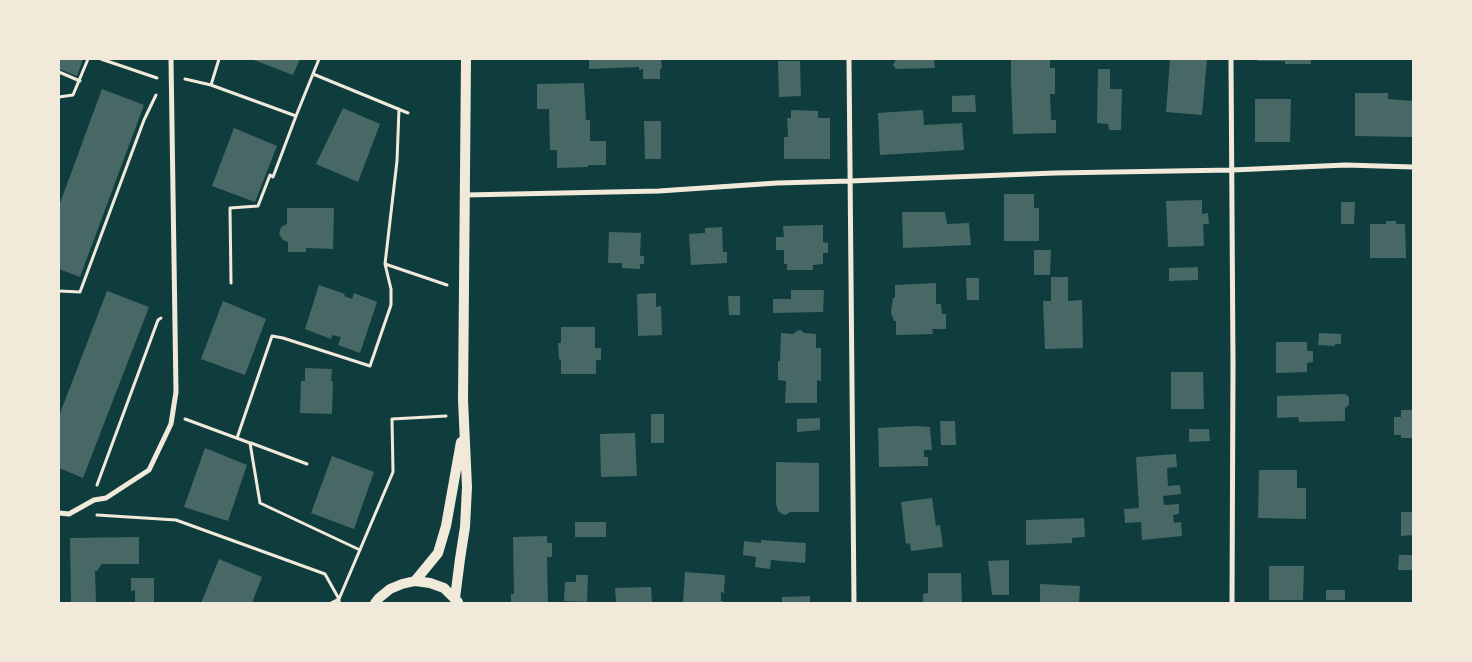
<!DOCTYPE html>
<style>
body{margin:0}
#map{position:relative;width:1472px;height:662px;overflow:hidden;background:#0f3d3e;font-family:Poppins,sans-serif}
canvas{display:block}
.frame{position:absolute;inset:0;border:60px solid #f1e9da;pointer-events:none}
</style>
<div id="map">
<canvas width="1472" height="662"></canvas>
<div class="frame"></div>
</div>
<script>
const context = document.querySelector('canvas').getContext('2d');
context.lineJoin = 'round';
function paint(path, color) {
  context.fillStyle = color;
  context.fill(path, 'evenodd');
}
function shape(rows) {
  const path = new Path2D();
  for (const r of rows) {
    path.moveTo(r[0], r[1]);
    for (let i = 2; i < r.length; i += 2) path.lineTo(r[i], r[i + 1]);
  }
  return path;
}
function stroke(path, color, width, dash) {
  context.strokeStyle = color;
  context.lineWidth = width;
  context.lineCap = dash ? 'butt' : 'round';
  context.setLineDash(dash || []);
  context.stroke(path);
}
paint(shape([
 [59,59,83,59,77,76,59,69],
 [251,59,300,59,293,75],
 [589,59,661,59,662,68,660,69,660,79,643,79,643,69,639,70,639,67,589,69],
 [896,59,934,59,935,68,896,69,893,65],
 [1011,59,1050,59,1050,68,1055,68,1055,94,1050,94,1051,120,1056,120,1056,133,1013,134,1011,82],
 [1170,59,1207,59,1202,115,1166,112],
 [1257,59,1311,59,1311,64,1285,64,1285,61,1257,61],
 [778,61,800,61,801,96,779,97],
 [1098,69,1110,69,1110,89,1122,89,1121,130,1109,130,1108,124,1097,123],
 [584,83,586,120,590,120,590,141,606,141,606,165,588,165,588,167,557,168,557,150,550,150,549,109,537,109,537,84],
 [102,89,144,105,80,277,59,269,59,206],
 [1355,93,1388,93,1388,99,1413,101,1413,137,1355,136],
 [975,95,976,112,952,112,952,96],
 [1255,99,1291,99,1290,142,1255,142],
 [343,108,380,124,358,182,316,164],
 [791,110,818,111,818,118,830,118,830,159,784,159,784,137,788,137,787,118,791,118],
 [923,110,924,125,962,123,964,150,880,155,878,113],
 [644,121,661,121,661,159,645,159],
 [234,128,277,146,255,202,212,186],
 [1004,194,1034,194,1034,208,1039,208,1039,241,1004,241],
 [1202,200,1202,214,1208,213,1209,224,1203,224,1204,246,1168,247,1166,201],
 [1341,202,1355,202,1354,224,1341,224],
 [287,208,334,208,333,249,306,248,306,252,288,252,288,242,283,240,279,234,281,227,287,224],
 [902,212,945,212,947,224,969,223,971,245,903,248],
 [1386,221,1396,221,1396,224,1405,224,1406,258,1370,258,1370,224,1386,224],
 [823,225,823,242,828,243,828,253,823,253,823,264,813,265,813,270,787,270,787,264,784,264,784,250,776,250,776,237,784,237,783,226],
 [722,227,723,252,727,252,727,263,691,265,689,234,705,233,705,228],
 [609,232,641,233,640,256,644,256,644,264,640,264,640,269,622,268,622,263,608,263],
 [1034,250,1051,250,1050,275,1034,275],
 [1198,267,1198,280,1169,281,1169,268],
 [1051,277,1068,277,1068,301,1082,300,1083,348,1045,349,1043,301,1051,301],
 [966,278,979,278,979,300,967,300],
 [936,283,936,304,941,304,942,314,946,314,946,329,932,329,933,334,896,335,896,321,894,321,891,312,893,298,895,298,895,285],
 [319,285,345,294,344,296,352,299,354,293,377,302,360,353,338,345,341,337,332,335,331,339,305,329],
 [791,290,824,290,823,312,773,313,773,299,791,299],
 [107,291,149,307,83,478,59,468,59,416],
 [656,293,656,307,661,306,662,335,638,336,637,294],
 [728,296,740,296,740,315,729,315],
 [223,301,266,319,245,375,201,359],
 [561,327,595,327,595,348,601,348,601,360,596,360,596,374,561,374,561,360,559,359,558,343,561,343],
 [801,330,804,333,816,334,816,348,821,348,821,381,817,380,817,403,785,403,786,381,778,380,778,361,780,361,781,333,793,334,797,331],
 [1319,333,1341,334,1341,344,1335,344,1335,346,1318,345],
 [1276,342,1307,342,1307,351,1313,351,1313,362,1307,363,1307,372,1276,373],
 [305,368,332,369,331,381,333,381,332,414,300,413,301,381,305,381],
 [1171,372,1203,372,1204,409,1171,409],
 [1345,394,1349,397,1349,405,1345,408,1345,421,1299,422,1298,417,1277,418,1277,396],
 [1401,410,1413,410,1413,438,1401,438,1401,435,1394,435,1394,417,1401,417],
 [651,414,664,414,664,443,651,443],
 [820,418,820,430,797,432,797,419],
 [940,421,955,421,956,445,941,445],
 [914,426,930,427,932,450,924,450,924,457,928,457,928,466,879,467,878,428],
 [1189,429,1209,429,1210,441,1189,442],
 [635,433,637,476,601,477,600,434],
 [205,448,247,465,228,521,184,507],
 [1176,454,1177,467,1167,468,1168,486,1180,485,1181,494,1163,496,1164,505,1179,504,1179,514,1173,515,1174,523,1181,522,1182,536,1142,540,1141,522,1125,523,1124,509,1139,508,1136,457],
 [332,456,374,472,354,529,311,513],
 [776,462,819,463,819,512,789,512,788,514,784,515,778,511,776,504],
 [1259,470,1297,470,1297,488,1306,488,1306,519,1258,518],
 [932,498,936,526,940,525,943,547,911,551,910,543,906,544,901,502],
 [1401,512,1413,512,1413,535,1401,536],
 [1084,518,1085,537,1072,538,1072,543,1026,545,1026,520],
 [575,522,606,522,606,537,575,537],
 [547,536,547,543,552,543,552,557,547,557,548,603,511,603,511,594,514,594,513,537],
 [139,537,139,564,102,564,97,571,95,571,96,603,71,603,70,538],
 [761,540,806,543,805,563,771,560,770,569,755,567,756,557,743,555,744,541,761,543],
 [1399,555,1413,555,1413,570,1398,570],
 [219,559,262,577,252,603,201,603],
 [1009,560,1009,595,992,595,988,561],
 [1269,566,1304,566,1303,600,1269,600],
 [685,572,725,575,724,593,721,592,721,601,723,601,723,603,683,603],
 [928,573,961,573,962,603,923,603,923,594,928,593],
 [576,575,588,575,587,602,564,601,565,582,576,582],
 [131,578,154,578,154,603,135,603,135,590,131,591],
 [1040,584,1080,586,1079,603,1040,603],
 [651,587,652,603,616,603,615,588],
 [1326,590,1345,590,1345,600,1326,600],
 [810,596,810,603,782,603,782,597]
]), '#486865');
stroke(shape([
 [101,59,157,78],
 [59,72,80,81],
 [313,74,408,113],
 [185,79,211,85,296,116,319,59],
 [211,85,219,59],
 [59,97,73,95,88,59],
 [385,264,397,161,399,109],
 [231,283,230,208,258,206,270,175,273,177,296,116],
 [59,291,80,292,144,120,156,95],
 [185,419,250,443,260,503,360,550],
 [237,438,272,336,283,338,370,366,391,305,391,289,385,264,447,285],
 [251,443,307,464],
 [97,485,158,320,161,318],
 [97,515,176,520,325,574,339,599,339,603],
 [331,603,339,599,393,472,392,419,446,416]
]), '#f1e9da', 3);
stroke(shape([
 [849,59,854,603],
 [1231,59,1233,365,1232,603],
 [465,195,659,191,777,183,850,181,1055,173,1232,170,1346,165,1413,167],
 [59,513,69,514,94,500,106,498,149,470,171,424,176,392,171,59]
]), '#f1e9da', 5);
stroke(shape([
 [415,581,438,553,446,526,461,442],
 [455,598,460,559,465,527,467,487,463,400,466,59],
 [375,603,379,598,390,589,402,584,415,581,430,583,444,588,458,602]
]), '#f1e9da', 10);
</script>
